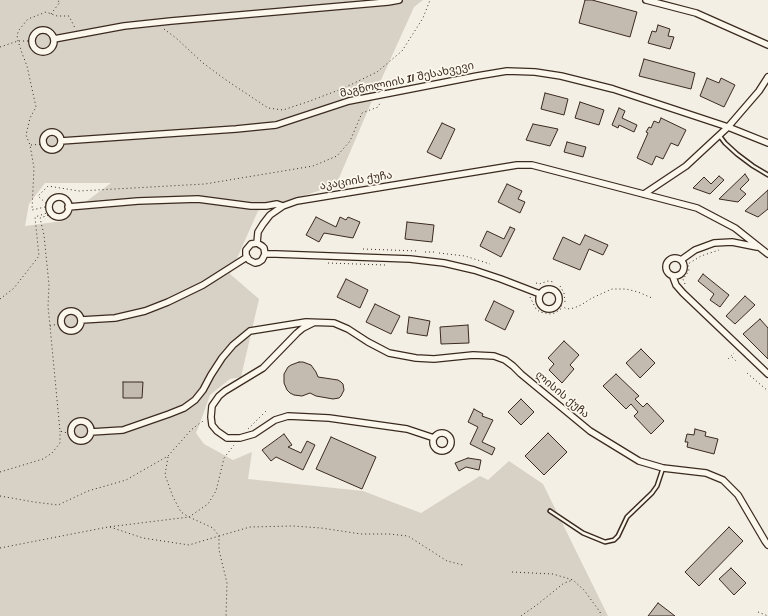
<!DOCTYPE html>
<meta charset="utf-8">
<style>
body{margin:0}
canvas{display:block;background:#f3efe4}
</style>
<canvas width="768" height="616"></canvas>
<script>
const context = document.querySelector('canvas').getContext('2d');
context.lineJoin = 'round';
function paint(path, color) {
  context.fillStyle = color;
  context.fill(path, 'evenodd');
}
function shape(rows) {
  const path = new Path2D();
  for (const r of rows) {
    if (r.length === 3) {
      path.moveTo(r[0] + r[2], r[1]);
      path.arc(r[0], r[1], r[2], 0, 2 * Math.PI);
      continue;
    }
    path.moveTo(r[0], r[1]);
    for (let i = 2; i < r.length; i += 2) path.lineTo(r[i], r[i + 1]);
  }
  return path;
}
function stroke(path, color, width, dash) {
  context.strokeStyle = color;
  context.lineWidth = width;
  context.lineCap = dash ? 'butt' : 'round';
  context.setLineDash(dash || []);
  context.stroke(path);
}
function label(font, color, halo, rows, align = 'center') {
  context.font = font + ' Sriracha,"Noto Sans Georgian",sans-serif';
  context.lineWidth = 3.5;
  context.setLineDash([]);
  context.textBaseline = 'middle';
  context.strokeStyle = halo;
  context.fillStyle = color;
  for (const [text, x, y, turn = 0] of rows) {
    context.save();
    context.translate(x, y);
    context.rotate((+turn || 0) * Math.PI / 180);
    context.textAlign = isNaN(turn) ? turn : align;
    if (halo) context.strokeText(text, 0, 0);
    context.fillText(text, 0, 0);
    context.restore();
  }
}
paint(shape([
 [0,0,423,0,414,7,377,89,336,185,258,211,230,274,259,299,241,377,230,379,210,395,200,423,196,433,204,444,233,460,252,452,248,479,363,491,421,513,480,476,488,480,509,461,543,484,608,616,0,616],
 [45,183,111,183,68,215,63,221,25,226,29,204]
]), '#d8d1c6');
const building = shape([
 [585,0,592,0,637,12,630,37,579,23,585,0],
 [658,25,670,29,668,36,674,37,670,49,648,43,652,31,656,32,658,25],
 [644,59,695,73,691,89,639,76,644,59],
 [707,78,719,83,721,78,735,85,724,107,700,96,707,78],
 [545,93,568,99,564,115,541,109,545,93],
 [580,102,604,110,599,125,575,118,580,102],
 [619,108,625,111,622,118,637,125,634,132,619,125,618,128,612,125,619,108],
 [661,118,686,130,678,146,671,143,663,159,656,156,652,165,637,158,648,133,646,132,649,127,651,128,654,121,659,123,661,118],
 [442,123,455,129,441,159,427,152,442,123],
 [533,124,558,129,550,146,526,140,533,124],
 [567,142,586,147,583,157,564,152,567,142],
 [745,174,749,180,740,189,746,194,738,202,719,199,745,174],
 [719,176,724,180,710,194,693,188,704,177,711,184,719,176],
 [507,184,522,191,518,199,525,202,520,213,498,202,507,184],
 [768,190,768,209,758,217,745,211,768,190],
 [316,217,336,227,340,217,346,220,348,217,360,222,353,238,324,233,319,242,306,235,316,217],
 [407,222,434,225,432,242,405,239,407,222],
 [510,227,515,229,501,257,480,246,487,231,504,239,510,227],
 [585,235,608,245,603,255,589,249,580,270,553,259,563,237,580,245,585,235],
 [703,274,729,295,720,307,710,300,714,294,698,281,703,274],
 [346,279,368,290,360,308,337,297,346,279],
 [745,296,755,305,735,324,726,316,745,296],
 [494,301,514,311,505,330,485,320,494,301],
 [375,304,400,316,391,334,366,322,375,304],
 [409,317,430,321,427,336,407,333,409,317],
 [760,319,768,328,768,359,743,334,760,319],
 [468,325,469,343,441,344,440,327,468,325],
 [564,341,579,355,570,365,574,369,562,383,549,370,554,364,548,358,564,341],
 [641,349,655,363,640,378,626,363,641,349],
 [299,362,303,362,311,365,316,372,318,377,338,380,341,382,343,384,344,390,341,396,339,398,333,399,316,396,310,393,302,396,294,395,290,393,287,390,284,383,284,374,288,367,291,365,299,362],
 [616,374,639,396,635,399,643,407,647,403,664,421,651,434,634,416,638,412,631,404,626,409,603,386,616,374],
 [123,382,143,382,142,398,123,398,123,382],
 [521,399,534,412,521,425,508,412,521,399],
 [474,409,483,414,482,416,493,420,482,442,495,448,492,455,470,444,478,427,468,422,474,409],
 [695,429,706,432,705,436,718,439,714,454,687,447,688,442,685,442,687,434,694,435,695,429],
 [548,433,567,452,544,475,525,456,548,433],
 [284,434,292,445,288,447,301,453,307,441,315,445,303,470,276,457,271,461,262,450,284,434],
 [331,437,376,457,362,489,316,469,331,437],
 [468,458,481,460,479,470,466,467,459,471,455,463,468,458],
 [729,527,743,541,699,586,685,572,729,527],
 [731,568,746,583,734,595,719,579,731,568],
 [658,603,675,616,648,616,658,603]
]);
paint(building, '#c3bbb0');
stroke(building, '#3b2a1e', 1);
const lane = shape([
 [719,135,725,143,737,154,753,166,768,175],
 [550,511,583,533,605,542,614,540,618,536,627,517,652,493,657,486,663,468]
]);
const street = shape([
 [646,0,696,13,768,45],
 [43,41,11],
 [54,39,124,26,171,21,388,2,399,0],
 [52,141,9],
 [61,141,236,129,276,125,349,101,477,76,507,71,535,72,561,76,613,89,728,127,768,143],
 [644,194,686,166,728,127,759,91,768,77],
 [59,207,10],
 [68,207,138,201,198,199,251,206,266,206,277,204,283,206],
 [257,243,258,232,263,224,270,215,283,206,297,201,517,165,532,165,697,208,735,228,768,254],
 [257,243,251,244,246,250,246,255,249,260,255,263,259,262,262,260,265,254],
 [257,243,262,246,264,248,265,254],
 [265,254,276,254,410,259,444,263,474,270,501,279,540,294],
 [675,267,9],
 [681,260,695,250,714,243,732,242,757,247],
 [673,277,676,285,683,293,768,374],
 [549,299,10],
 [71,321,10],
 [81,320,115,318,145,311,168,302,203,285,247,257],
 [313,323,303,328,297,333,263,368,225,391,219,396,212,406,211,417,212,425,217,431,227,438,240,438,254,434,275,420,288,416,329,418,407,429,434,438],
 [81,431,10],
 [91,432,123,430,169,414,184,408,195,400,203,390,211,375,222,358,233,345,250,331,306,322,334,323,348,329,368,342,389,353,416,358,434,359,473,355,494,356,505,360,513,366,521,374,590,431,639,461,663,468,706,473,723,480,738,495,765,541,768,545],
 [442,442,9]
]);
stroke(lane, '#3b2a1e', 5.5);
stroke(street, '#3b2a1e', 8);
stroke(shape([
 [51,14,60,2,56,0],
 [164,29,176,38,203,63,226,80,268,108,283,110,310,101,344,88,377,72,402,51,423,18,430,0],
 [0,47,18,41,32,41],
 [31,145,43,144],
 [49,206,38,196,48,186,79,191,205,184,313,166,337,156,350,141,362,113,378,107,380,103],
 [49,206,32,210,34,168,30,145,26,135,30,118,36,107,27,66,22,53,18,41,17,35,19,30,28,19,46,12,57,16,69,16,75,28],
 [52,214,40,218,44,235,49,285,48,306,50,326,60,431,71,434],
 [363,249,418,251],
 [425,252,435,252],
 [439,253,465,256,490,264],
 [328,263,385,265],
 [536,283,539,284,548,281,554,282],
 [685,284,683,279,689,271,688,264,701,256,719,250],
 [560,286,564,293,565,302],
 [530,297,536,309,540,312,550,314,555,313,562,308],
 [0,299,14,288,39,256,35,217,50,212],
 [558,303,563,307,567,309,574,308,581,305,592,298,612,289,626,289,638,292,652,298],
 [50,326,62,323],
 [732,357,737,362],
 [728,359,734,353],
 [747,373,768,391],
 [248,429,266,411],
 [168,457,165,475,173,497,181,512,189,517,208,504,216,491,224,458,234,445],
 [0,472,43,459,52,453,60,443,60,431],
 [0,496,34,502,58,505,88,491,126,480,168,456,191,430,200,423,205,420],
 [110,527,143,538,189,545,219,536,219,550,227,583,226,616],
 [0,548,108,527,189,517,213,528,219,536,250,527,293,526,321,528,361,534,389,534,408,536,447,561,463,565],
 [512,572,553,574,573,580,584,590,600,612,601,616],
 [758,612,768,616],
 [521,616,538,604,564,583,573,580]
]), '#3b2a1e', 1, [1, 3]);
stroke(lane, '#fbf7ec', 2.5);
stroke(street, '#fbf7ec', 5.5);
label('11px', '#3b2a1e', '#fbf7ec', [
 ["მაგნოლიის II შესახვევი",407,80,-12],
 ["აკაციის ქუჩა",356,181,-9],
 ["ლისის ქუჩა",562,395,40]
]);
</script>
